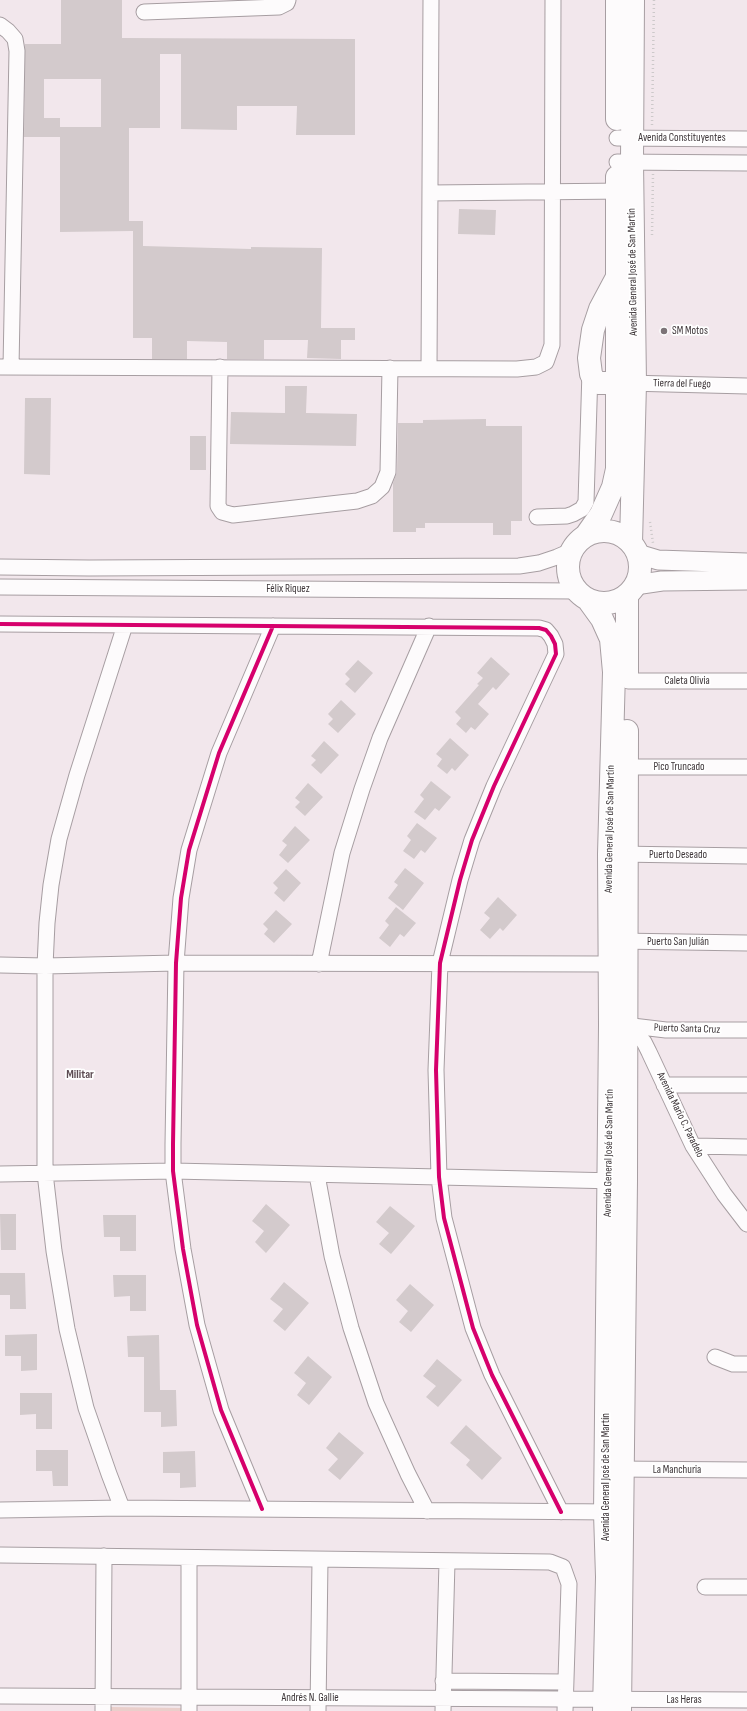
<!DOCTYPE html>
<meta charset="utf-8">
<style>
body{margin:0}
canvas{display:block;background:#f2e7ec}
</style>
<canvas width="747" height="1711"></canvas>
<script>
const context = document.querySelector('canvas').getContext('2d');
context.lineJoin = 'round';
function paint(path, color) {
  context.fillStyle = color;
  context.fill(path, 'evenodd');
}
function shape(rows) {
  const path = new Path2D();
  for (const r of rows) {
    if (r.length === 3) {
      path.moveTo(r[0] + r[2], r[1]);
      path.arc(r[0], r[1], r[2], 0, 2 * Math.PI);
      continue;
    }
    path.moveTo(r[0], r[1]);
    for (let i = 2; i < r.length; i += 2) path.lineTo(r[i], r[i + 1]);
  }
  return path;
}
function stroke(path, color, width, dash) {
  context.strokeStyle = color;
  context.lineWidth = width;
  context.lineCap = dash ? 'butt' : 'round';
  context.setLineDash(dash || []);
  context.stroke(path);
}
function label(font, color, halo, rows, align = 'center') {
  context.font = font + ' "Sofia Sans Condensed",sans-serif';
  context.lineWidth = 3.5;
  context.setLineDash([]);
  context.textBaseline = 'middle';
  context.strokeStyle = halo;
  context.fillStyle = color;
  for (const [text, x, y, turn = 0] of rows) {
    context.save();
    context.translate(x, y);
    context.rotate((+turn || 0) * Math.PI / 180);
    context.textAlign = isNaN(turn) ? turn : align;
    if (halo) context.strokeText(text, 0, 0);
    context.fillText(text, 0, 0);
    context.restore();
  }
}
paint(shape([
 [111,1707,184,1708,184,1711,111,1711]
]), '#eacfcb');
paint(shape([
 [61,0,122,0,122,38,355,39,355,135,296,135,297,106,237,106,237,130,181,129,181,54,160,54,160,128,129,128,129,221,143,221,143,246,251,249,251,247,322,248,321,328,355,328,355,340,341,340,341,359,307,358,308,340,264,340,264,359,227,359,227,342,187,341,187,359,152,359,152,338,133,338,133,231,60,232,60,137,24,137,25,44,61,44],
 [44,79,101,79,101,127,60,127,60,118,44,118],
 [459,209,496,210,495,235,458,234],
 [285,386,307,386,306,413,357,414,356,446,230,444,231,412,285,413],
 [25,398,51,398,50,475,24,474],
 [486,419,486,426,522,426,522,521,511,521,511,535,493,535,493,523,425,523,425,528,416,528,416,532,393,532,393,483,397,472,398,423,423,423,423,420],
 [190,436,206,436,206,470,190,470],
 [491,657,510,674,496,690,493,687,478,704,489,714,475,730,471,727,466,733,456,724,461,718,455,712,479,685,477,684,483,678,477,673],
 [358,660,373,673,355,693,345,684,350,679,345,674],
 [341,700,356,714,338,733,328,724,333,719,328,714],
 [450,738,469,755,455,771,452,768,447,774,437,766,442,759,436,754],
 [324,741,339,755,321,774,311,765,316,760,311,756],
 [431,781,451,797,439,811,435,808,425,820,414,812,424,799,420,795],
 [308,783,323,797,305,816,295,807,300,802,295,798],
 [417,823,437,838,425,853,421,850,414,859,403,851,411,840,407,836],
 [295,826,310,840,288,863,279,855,287,845,282,841],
 [405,868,424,883,403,910,388,898,398,885,394,882],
 [286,869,301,883,284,902,274,893,278,888,273,883],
 [498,897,517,915,503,931,500,928,490,939,480,930,490,918,484,913],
 [396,907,416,923,404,937,400,934,390,947,379,938,389,925,385,921],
 [276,910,292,924,274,943,264,934,268,929,263,924],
 [266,1204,290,1225,266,1253,255,1242,264,1231,252,1221],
 [390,1206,415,1226,391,1254,379,1244,389,1233,376,1222],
 [0,1214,16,1214,16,1250,1,1250],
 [103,1215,136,1215,136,1251,120,1251,120,1237,104,1237],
 [0,1273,25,1273,26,1309,10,1309,10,1295,0,1295],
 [113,1275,146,1275,146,1311,130,1311,130,1296,114,1297],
 [284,1282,309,1303,285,1331,273,1321,283,1309,270,1299],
 [410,1284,434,1305,411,1332,399,1322,408,1311,396,1300],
 [37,1334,37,1370,21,1371,21,1356,5,1356,5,1335],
 [159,1335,160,1390,176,1390,177,1426,161,1427,161,1412,144,1412,144,1357,128,1357,127,1336],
 [308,1356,332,1377,309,1405,297,1395,306,1383,294,1373],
 [437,1359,462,1380,438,1407,426,1397,436,1386,423,1376],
 [20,1393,52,1393,52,1429,36,1429,36,1414,20,1415],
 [466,1425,502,1458,482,1480,466,1465,470,1460,450,1443],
 [339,1432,364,1453,340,1480,328,1470,338,1459,326,1448],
 [36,1450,68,1450,68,1486,53,1486,52,1471,36,1471],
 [195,1451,196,1487,180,1488,180,1473,163,1473,163,1452]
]), '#d3cacc');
const minor = shape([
 [144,12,279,7,287,3,288,0],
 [0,25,8,31,15,39,17,51,11,367],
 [617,138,747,139],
 [617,162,747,163],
 [430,193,625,191],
 [0,367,517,369,536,367,546,362,552,345,553,0],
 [220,367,218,506,222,512,233,515,357,501,372,496,382,487,388,472,390,368],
 [429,368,431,0],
 [627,383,747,386],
 [537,517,567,516,573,514,582,509,586,502,590,371],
 [0,567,89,568,519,566,539,563,557,557,571,551],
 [0,587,576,591],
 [0,624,539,628,546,630,551,636,555,644,556,654,494,786,472,840,460,880,440,963,436,1070,439,1177,444,1218,473,1328,492,1375,561,1512],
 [628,681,747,681],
 [618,766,627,767,747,767],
 [618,854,747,856],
 [618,941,747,943],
 [319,964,342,853,362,789,380,738,429,626],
 [0,965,45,966,176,963,609,964],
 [624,1021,627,1025,644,1042,649,1052,693,1146,724,1194,747,1224],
 [624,1025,666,1030,747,1030],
 [664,1085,747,1085],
 [693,1146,747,1147],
 [0,1174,173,1171,617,1181],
 [317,1175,332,1256,351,1328,376,1403,408,1474,427,1511],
 [715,1357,733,1364,747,1364],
 [614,1469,747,1470],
 [122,1508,109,1474,86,1408,67,1329,54,1251,45,1173,45,966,47,923,51,885,59,839,77,775,125,625],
 [262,1509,221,1410,197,1325,183,1249,173,1171,173,1144,176,963,181,898,189,850,219,753,273,626],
 [0,1510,122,1508,613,1512],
 [0,1555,550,1562,563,1567,569,1584,565,1711],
 [705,1587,747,1587],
 [443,1681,565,1682],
 [0,1696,747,1700],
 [103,1711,104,1556],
 [189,1711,189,1558],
 [318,1711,320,1560],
 [443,1711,447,1562]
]);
const major = shape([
 [638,554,658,560,747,563],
 [635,585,662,581,747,580]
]);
const highway = shape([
 [617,0,617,119],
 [616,279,600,309,593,330,589,358,591,374,594,380,598,383,618,383],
 [604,567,36],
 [587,534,601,514,613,487,617,469,617,177],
 [631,543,635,383,632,162,633,0],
 [627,595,627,674],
 [589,601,602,619,611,639,614,672,609,854,610,1025,605,1513,607,1577,604,1711],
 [620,1711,626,1181,627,731]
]);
stroke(minor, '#a79ea2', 17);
stroke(major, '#a79ea2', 21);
stroke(highway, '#a79ea2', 24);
stroke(shape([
 [652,125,654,0],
 [652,235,653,174],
 [650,522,653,543]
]), '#cdc9ca', 2.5, [1, 3]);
stroke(minor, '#fdfbfc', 15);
stroke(major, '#fdfbfc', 19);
stroke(highway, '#fdfbfc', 22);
stroke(shape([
 [0,624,539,628,546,630,551,636,555,644,556,654,494,786,472,840,460,880,440,963,436,1070,439,1177,444,1218,473,1328,492,1375,561,1512],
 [262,1509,221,1410,197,1325,183,1249,173,1171,173,1144,176,963,181,898,189,850,219,753,273,626]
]), '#d6006c', 4);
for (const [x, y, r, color] of [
 [664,331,4,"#7c7377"]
]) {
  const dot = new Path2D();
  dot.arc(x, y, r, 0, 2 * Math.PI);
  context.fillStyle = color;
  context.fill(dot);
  stroke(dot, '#fff', 1.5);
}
label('11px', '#3d3538', '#fff', [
 ["Avenida Constituyentes",682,138],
 ["Avenida General José de San Martín",633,272,-91],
 ["Tierra del Fuego",682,384,1],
 ["Félix Riquez",288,589],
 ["Caleta Olivia",687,681],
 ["Pico Truncado",679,767],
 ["Avenida General José de San Martín",610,829,-89],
 ["Puerto Deseado",678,855],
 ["Puerto San Julián",678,942],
 ["Puerto Santa Cruz",687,1029,2],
 ["Avenida Mario C. Paradelo",680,1115,64],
 ["Avenida General José de San Martín",609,1153,-89],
 ["La Manchuria",677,1470],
 ["Avenida General José de San Martín",606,1477,-90],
 ["Andrés N. Gallie",310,1698],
 ["Las Heras",684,1700]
]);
label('11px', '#3d3538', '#fff', [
 ["SM Motos",672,331]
], 'left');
label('bold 12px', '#5d4c53', '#fff', [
 ["Militar",80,1075]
]);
</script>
